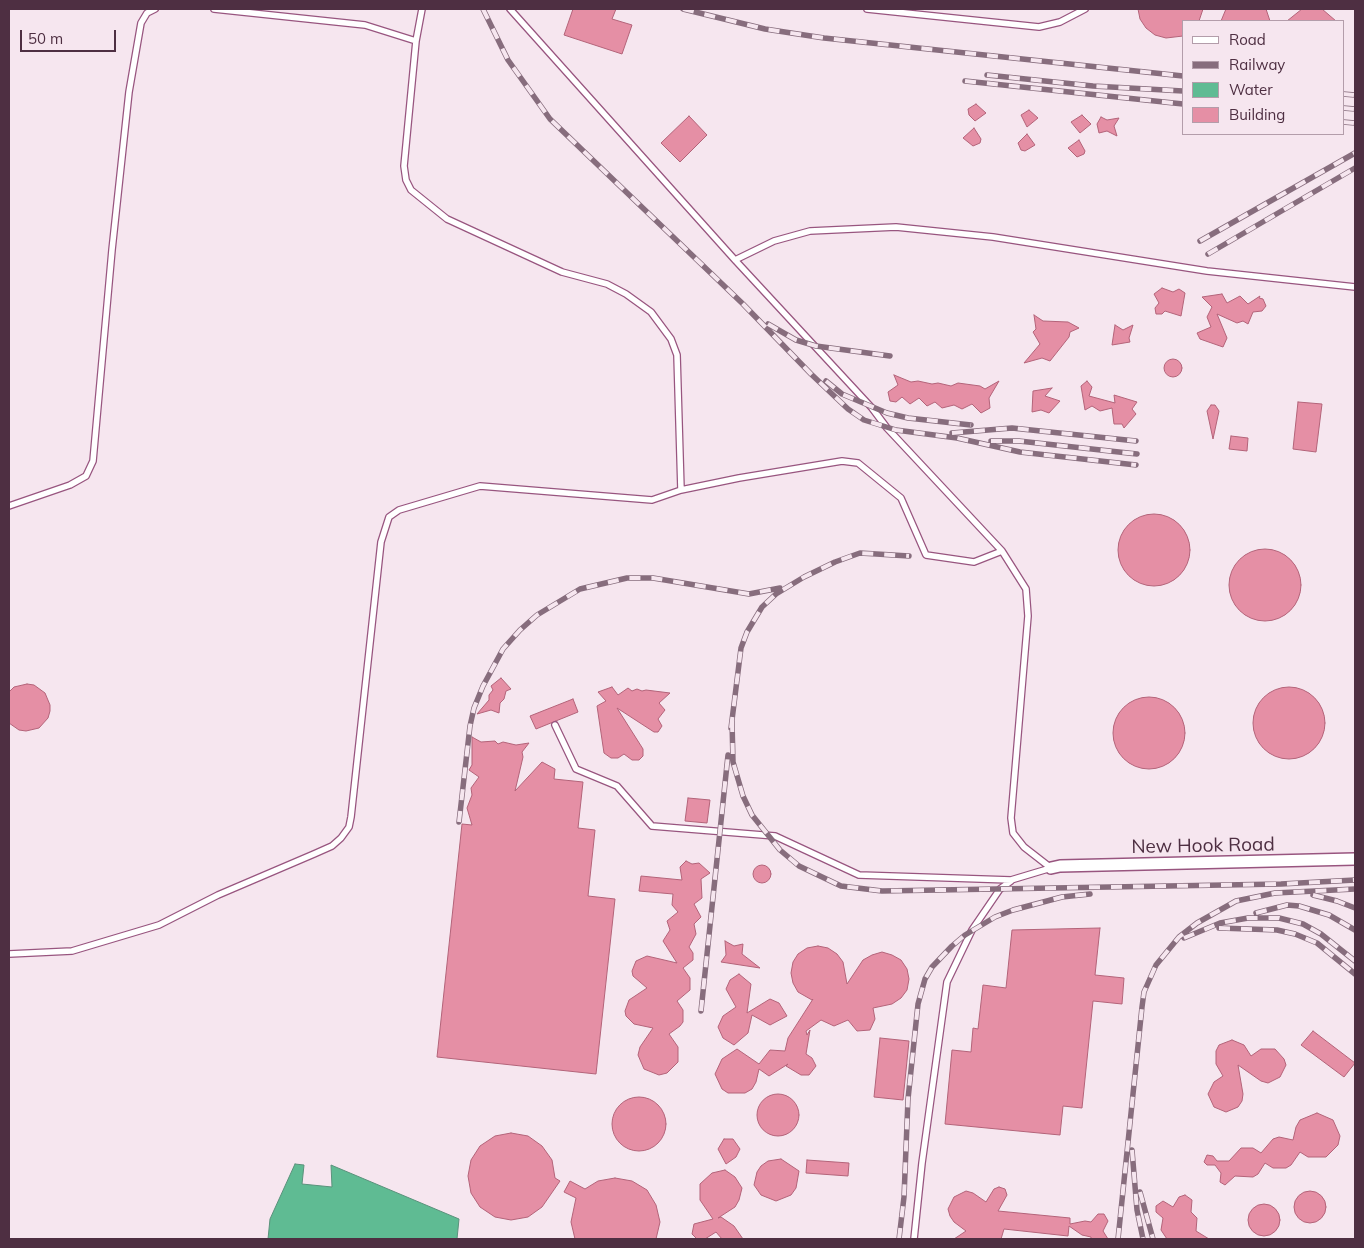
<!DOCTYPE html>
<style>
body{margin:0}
#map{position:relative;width:1364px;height:1248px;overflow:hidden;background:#f6e6ef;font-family:Mulish,sans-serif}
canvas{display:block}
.frame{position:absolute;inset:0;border:10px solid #4e2f42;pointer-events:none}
.legend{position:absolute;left:1182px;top:20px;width:162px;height:115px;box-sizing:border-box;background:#f6e6ef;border:1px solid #b39daa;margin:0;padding:6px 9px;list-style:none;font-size:15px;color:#4e2f42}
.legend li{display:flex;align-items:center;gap:10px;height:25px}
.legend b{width:25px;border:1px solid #b39daa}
.scale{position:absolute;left:20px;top:30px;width:96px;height:22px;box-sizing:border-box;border:2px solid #4e2f42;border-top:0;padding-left:6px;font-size:15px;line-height:18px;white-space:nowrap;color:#4e2f42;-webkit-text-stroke:4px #f6e6ef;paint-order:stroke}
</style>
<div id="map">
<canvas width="1364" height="1248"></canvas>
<div class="frame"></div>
<ul class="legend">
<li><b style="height:6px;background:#fff"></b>Road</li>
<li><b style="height:6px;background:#876d7d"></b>Railway</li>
<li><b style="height:14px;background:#5fbb93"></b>Water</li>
<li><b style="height:14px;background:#e58fa5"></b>Building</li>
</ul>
<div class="scale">50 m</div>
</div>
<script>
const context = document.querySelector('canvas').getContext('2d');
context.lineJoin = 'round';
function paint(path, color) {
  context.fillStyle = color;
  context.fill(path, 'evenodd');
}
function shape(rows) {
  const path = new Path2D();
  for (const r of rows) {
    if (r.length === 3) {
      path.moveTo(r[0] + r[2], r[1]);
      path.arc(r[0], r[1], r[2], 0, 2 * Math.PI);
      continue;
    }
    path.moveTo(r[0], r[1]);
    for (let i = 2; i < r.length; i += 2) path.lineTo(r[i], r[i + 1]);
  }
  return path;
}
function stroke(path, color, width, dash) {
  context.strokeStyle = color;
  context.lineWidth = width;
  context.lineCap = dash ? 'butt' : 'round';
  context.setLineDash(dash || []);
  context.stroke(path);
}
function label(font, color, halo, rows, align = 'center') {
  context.font = font + ' Mulish,sans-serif';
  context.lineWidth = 4;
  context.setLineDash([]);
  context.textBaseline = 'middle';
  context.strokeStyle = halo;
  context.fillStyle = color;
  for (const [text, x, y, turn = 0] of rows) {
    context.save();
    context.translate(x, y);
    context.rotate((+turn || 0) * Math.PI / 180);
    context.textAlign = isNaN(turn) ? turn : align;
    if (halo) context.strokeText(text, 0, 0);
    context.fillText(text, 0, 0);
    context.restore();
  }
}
const water = shape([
 [295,1164,304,1165,302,1184,332,1187,331,1165,459,1219,457,1239,268,1239,270,1219,295,1164]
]);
paint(water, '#5fbb93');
stroke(water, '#5a917b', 1);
const building = shape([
 [573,9,616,9,612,19,632,25,622,54,564,35,573,9],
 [1138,9,1203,9,1199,21,1183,21,1183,36,1166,38,1155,35,1146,28,1140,19,1138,9],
 [1226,9,1266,9,1270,21,1221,21,1226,9],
 [1302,9,1322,9,1336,21,1287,21,1302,9],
 [976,104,986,113,975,121,969,115,968,109,976,104],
 [1029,110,1038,118,1027,127,1021,115,1029,110],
 [1082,115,1091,124,1080,133,1071,122,1082,115],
 [689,116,707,135,680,162,661,143,689,116],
 [1101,117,1107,120,1119,118,1114,126,1117,136,1107,131,1099,133,1097,124,1101,117],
 [974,128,981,139,980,143,973,146,963,138,974,128],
 [1027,134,1035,145,1025,151,1021,150,1018,143,1027,134],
 [1079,140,1085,151,1084,154,1077,157,1068,148,1079,140],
 [1162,288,1173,292,1179,289,1185,293,1181,316,1165,311,1162,314,1156,314,1155,308,1159,303,1154,294,1162,288],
 [1222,294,1227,303,1240,296,1248,304,1260,296,1259,298,1263,299,1266,306,1262,311,1253,312,1248,324,1243,321,1237,323,1217,314,1227,338,1223,347,1200,339,1197,333,1211,327,1207,317,1212,307,1202,297,1222,294],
 [1034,315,1043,321,1068,322,1079,328,1070,332,1069,337,1050,361,1042,358,1024,363,1040,344,1033,332,1036,329,1034,315],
 [1115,325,1123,330,1133,325,1129,338,1130,342,1112,345,1115,325],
 [1173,368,9],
 [894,375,911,382,918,381,932,384,938,383,951,386,958,383,980,386,985,389,999,381,989,398,990,408,981,413,972,404,962,409,954,405,942,408,935,402,927,406,919,398,910,404,902,397,896,402,890,401,888,392,898,385,894,375],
 [1087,381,1092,387,1089,396,1115,403,1114,395,1137,402,1132,409,1136,414,1124,428,1122,424,1114,424,1112,408,1100,411,1092,406,1085,410,1081,386,1087,381],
 [1052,388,1045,396,1060,401,1049,413,1041,410,1032,412,1033,391,1052,388],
 [1298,402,1322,404,1316,452,1293,449,1298,402],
 [1211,405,1215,405,1219,411,1213,439,1207,411,1211,405],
 [1231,436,1248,438,1247,451,1229,449,1231,436],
 [1154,550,36],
 [1265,585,36],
 [501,678,511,689,506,691,504,699,500,703,499,713,491,710,477,714,489,700,489,695,493,690,491,686,501,678],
 [27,684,34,685,45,693,50,705,50,711,48,718,39,728,26,731,19,730,9,723,9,692,14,687,27,684],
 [612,687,618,695,628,688,632,691,637,689,642,691,646,690,670,693,659,703,665,710,658,719,662,726,658,732,654,732,617,708,643,749,643,756,639,760,632,760,624,754,618,758,611,758,604,753,597,706,606,701,598,692,612,687],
 [1289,723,36],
 [1149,733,36],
 [573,699,578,712,536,729,530,716,573,699],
 [472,737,481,742,495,741,498,744,503,742,516,745,529,743,522,752,523,757,515,791,542,762,555,769,554,779,583,782,578,828,595,830,588,896,615,899,596,1074,437,1057,462,824,472,825,467,808,472,795,471,788,479,777,469,770,472,765,472,737],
 [688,798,710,800,707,823,685,821,688,798],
 [686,861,692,864,699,863,710,873,701,879,702,898,694,904,701,917,694,924,696,934,689,947,693,953,693,960,683,968,690,978,690,990,677,1001,683,1010,683,1022,680,1026,669,1034,678,1047,678,1062,667,1073,659,1075,644,1069,638,1055,640,1047,653,1028,634,1024,626,1016,625,1011,629,1000,647,988,633,976,632,971,636,961,647,956,677,963,663,941,670,930,667,921,678,912,672,905,673,894,639,891,641,876,682,880,680,867,686,861],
 [762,874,9],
 [1100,928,1095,975,1124,978,1122,1004,1093,1001,1082,1108,1063,1106,1060,1135,945,1124,952,1050,971,1052,973,1028,978,1029,983,985,1006,988,1012,930,1100,928],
 [725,941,734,946,743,944,742,954,760,968,721,962,726,955,725,941],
 [818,946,828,948,837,954,843,962,847,984,863,960,872,955,882,952,892,955,901,960,907,969,909,979,907,990,901,998,892,1004,873,1008,875,1019,870,1030,857,1031,848,1020,834,1026,821,1020,806,1031,807,1035,810,1030,806,1054,812,1058,816,1066,809,1075,801,1075,786,1066,788,1064,769,1076,759,1069,756,1082,752,1089,745,1093,728,1093,722,1089,715,1074,722,1059,737,1049,759,1064,770,1050,785,1051,788,1038,813,999,812,1000,798,992,793,983,791,973,793,962,798,954,807,948,818,946],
 [739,974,751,984,747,1013,770,999,779,1003,787,1016,770,1025,752,1015,748,1033,734,1045,723,1038,718,1027,723,1016,736,1007,726,989,730,980,739,974],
 [1313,1031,1355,1063,1344,1077,1301,1045,1313,1031],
 [880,1038,909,1041,903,1100,874,1097,880,1038],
 [1232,1040,1244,1045,1251,1056,1261,1049,1275,1049,1284,1059,1286,1065,1280,1077,1268,1083,1261,1081,1238,1065,1243,1094,1242,1101,1238,1107,1226,1112,1214,1107,1208,1094,1214,1082,1223,1076,1216,1064,1216,1051,1219,1045,1232,1040],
 [778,1115,21],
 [639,1124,27],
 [1317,1113,1333,1120,1340,1136,1338,1145,1326,1157,1308,1157,1300,1152,1291,1165,1286,1168,1273,1168,1265,1163,1258,1174,1253,1177,1235,1176,1225,1185,1220,1182,1221,1173,1215,1165,1207,1165,1204,1162,1207,1155,1213,1156,1217,1161,1229,1161,1241,1148,1253,1148,1261,1153,1273,1139,1279,1137,1293,1140,1296,1127,1300,1120,1317,1113],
 [511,1133,528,1136,542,1146,552,1160,555,1178,560,1181,542,1207,528,1217,511,1220,495,1217,480,1207,471,1193,468,1176,471,1160,480,1146,495,1136,511,1133],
 [724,1139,733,1139,740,1149,736,1157,726,1164,718,1149,724,1139],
 [781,1159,799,1171,796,1188,791,1195,776,1201,761,1195,754,1185,757,1172,761,1166,768,1161,781,1159],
 [807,1160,849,1163,848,1176,806,1173,807,1160],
 [725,1170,735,1177,742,1188,739,1200,735,1207,718,1218,721,1217,734,1226,743,1239,722,1239,716,1232,705,1239,697,1239,692,1234,694,1224,713,1219,700,1200,700,1184,712,1173,725,1170],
 [615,1178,632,1181,647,1190,656,1205,660,1222,656,1239,575,1239,571,1222,576,1198,564,1192,570,1181,585,1189,598,1181,615,1178],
 [999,1187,1005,1189,1007,1195,998,1211,1070,1218,1070,1224,1085,1221,1091,1222,1098,1214,1104,1214,1108,1221,1103,1231,1108,1239,1091,1239,1091,1237,1082,1235,1069,1226,1068,1236,1004,1229,1001,1239,954,1239,966,1231,954,1222,950,1216,948,1209,954,1197,966,1191,973,1193,986,1202,994,1189,999,1187],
 [1310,1207,16],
 [1185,1195,1192,1200,1191,1212,1197,1218,1196,1231,1209,1239,1167,1239,1161,1230,1163,1218,1156,1212,1156,1206,1163,1201,1173,1207,1179,1197,1185,1195],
 [1264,1220,16]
]);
paint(building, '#e58fa5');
stroke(building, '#b36379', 1);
const lane = shape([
 [214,9,365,25,416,41],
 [422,9,416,41,404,166,406,180,411,190,447,219,562,272,607,284,626,294,651,312,671,339,677,355,681,490],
 [510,9,735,260,872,408,887,428,1002,551,1026,589,1028,616,1011,818,1013,833,1024,847,1051,868],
 [867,9,1039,27,1060,22,1085,9],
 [735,260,774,241,810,231,896,227,993,237,1207,271,1355,287],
 [9,506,70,485,86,476,93,461,112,250,129,92,141,23,147,13,155,9],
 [555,725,576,769,617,786,652,826,775,836,859,875,1011,880,1051,868],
 [9,954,72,951,159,925,218,895,314,854,332,846,341,838,349,827,351,817,381,542,389,517,399,510,480,486,652,500,681,490,739,478,842,461,858,463,901,498,926,555,974,562,1002,551],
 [914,1239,922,1163,947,982,972,930,1000,889,1011,881]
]);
const street = shape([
 [1051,868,1060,866,1355,859]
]);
stroke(lane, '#98557f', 8);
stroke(street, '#98557f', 14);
stroke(lane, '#fff', 5.5);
stroke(street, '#fff', 11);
const rail = shape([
 [483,9,508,60,550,119,743,304,811,374,848,409,864,420,896,430,957,438,1020,452,1136,465],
 [683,9,765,29,824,38,1183,76],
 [987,75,1093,86,1183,91],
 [965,81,1183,104],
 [1343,94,1355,95],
 [1343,108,1355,109],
 [1343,122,1355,123],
 [1200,241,1355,153],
 [1208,254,1355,168],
 [768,324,796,340,816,346,890,356],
 [826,381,842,394,887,413,908,418,971,425],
 [952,433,1012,428,1136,441],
 [991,441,1019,441,1137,454],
 [732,721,733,762,743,796,752,815,780,850,799,866,841,886,882,891,1281,884,1355,880],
 [731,728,741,648,747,632,762,607,776,594,804,577,835,562,860,553,909,556],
 [459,822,470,726,474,708,483,686,503,649,520,630,537,615,580,589,627,578,653,578,749,594,780,588],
 [1313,895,1337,901,1355,908],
 [1256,913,1287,905,1299,906,1329,915,1355,930],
 [1219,928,1277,930,1295,934,1317,943,1355,974],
 [1184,938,1220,923,1248,918,1279,918,1303,924,1321,934,1355,961],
 [701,1011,728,755],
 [1132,1150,1137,1210,1143,1239],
 [1140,1192,1153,1239],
 [899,1239,904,1197,908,1099,918,1004,925,979,932,967,952,946,965,935,995,917,1013,910,1062,897,1090,894],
 [1118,1239,1142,1007,1144,992,1156,965,1179,937,1197,923,1236,901,1275,893,1355,889]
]);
stroke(rail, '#876d7d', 5.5);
stroke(rail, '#f6e6ef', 4, [11]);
label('19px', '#4e2f42', '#f6e6ef', [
 ["New Hook Road",1203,846,-1]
]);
</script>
